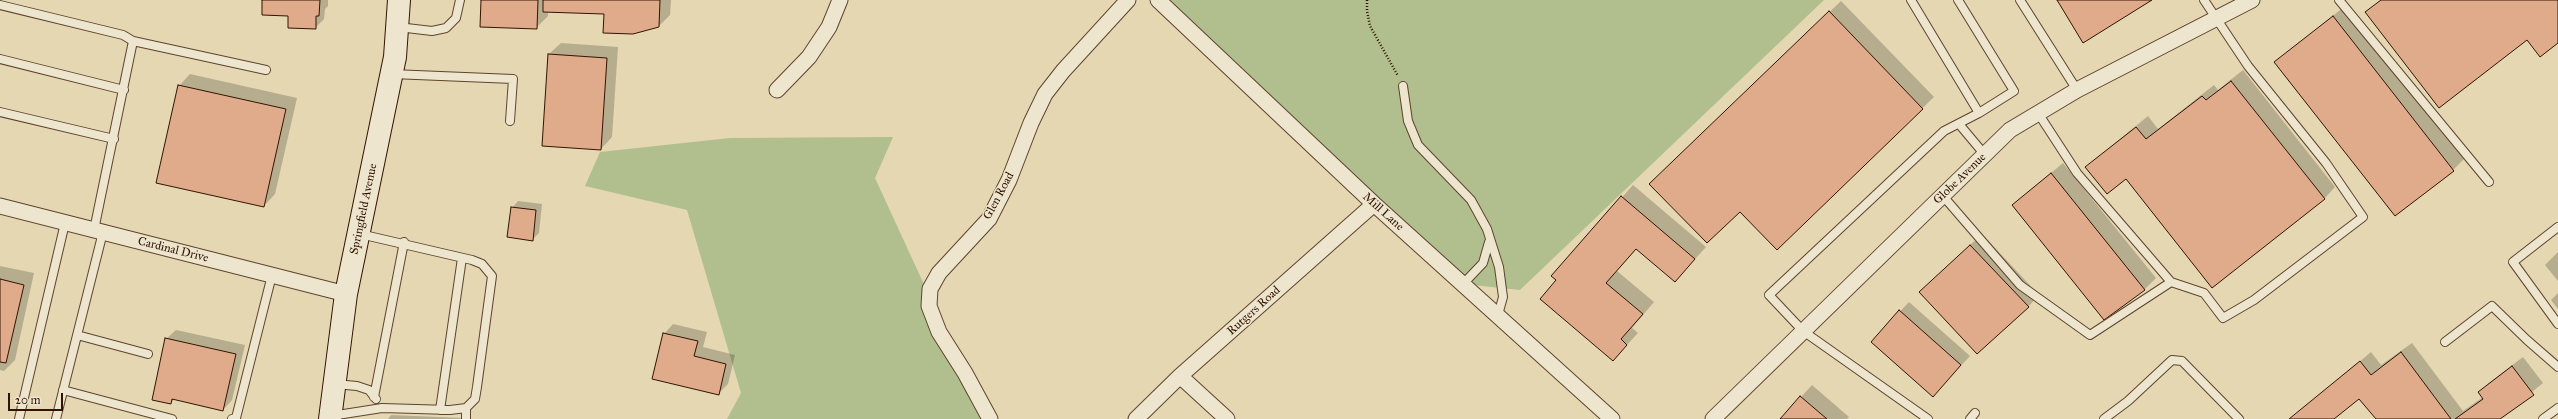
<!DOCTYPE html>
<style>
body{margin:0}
#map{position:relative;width:2558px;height:419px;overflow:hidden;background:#e4d7b2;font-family:"IM FELL Great Primer",serif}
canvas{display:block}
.scale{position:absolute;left:8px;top:393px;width:55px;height:18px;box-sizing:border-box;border:2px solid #321302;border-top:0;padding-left:5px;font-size:12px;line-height:14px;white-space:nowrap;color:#321302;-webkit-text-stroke:3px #ede5cd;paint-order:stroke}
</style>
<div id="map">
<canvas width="2558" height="419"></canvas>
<div class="scale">20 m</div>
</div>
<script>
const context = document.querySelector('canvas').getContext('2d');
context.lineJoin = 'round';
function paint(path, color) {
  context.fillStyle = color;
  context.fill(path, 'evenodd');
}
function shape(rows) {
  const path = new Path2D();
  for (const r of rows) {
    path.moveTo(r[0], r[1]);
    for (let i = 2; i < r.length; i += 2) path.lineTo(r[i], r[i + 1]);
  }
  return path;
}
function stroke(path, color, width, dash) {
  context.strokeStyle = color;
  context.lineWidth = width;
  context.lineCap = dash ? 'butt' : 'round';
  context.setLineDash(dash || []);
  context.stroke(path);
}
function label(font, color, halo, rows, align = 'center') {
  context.font = font + ' "IM FELL Great Primer",serif';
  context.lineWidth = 3;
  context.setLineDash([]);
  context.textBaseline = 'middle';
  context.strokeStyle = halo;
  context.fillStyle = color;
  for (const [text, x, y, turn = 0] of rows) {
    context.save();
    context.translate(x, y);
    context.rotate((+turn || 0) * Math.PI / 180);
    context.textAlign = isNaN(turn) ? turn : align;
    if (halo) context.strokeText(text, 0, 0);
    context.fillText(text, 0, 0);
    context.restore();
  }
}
paint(shape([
 [1158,0,1824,0,1520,290,1463,284],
 [893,137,875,178,986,419,727,419,741,393,687,210,585,186,600,152,730,138]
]), '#b1bf8e');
paint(shape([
 [263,0,328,0,328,6,325,9,324,19,315,28],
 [482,0,671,0,670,15,659,26,605,13,548,11,548,16,536,28],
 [1841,1,1934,97,1777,249,1740,211,1662,172],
 [2345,6,2464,159,2453,170,2276,62],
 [561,43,618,47,612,137,601,149,549,54],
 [2243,70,2335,187,2324,199,2126,177,2086,167,2148,116,2158,129,2214,85,2218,90],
 [190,74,297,98,275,194,264,206,179,86],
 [2063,163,2156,278,2144,290,2013,205],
 [1633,185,1706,247,1675,281,1637,248,1617,271,1654,302,1632,328,1638,333,1613,360,1553,276],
 [518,201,542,204,539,233,532,240,512,208],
 [1982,234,2039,295,2028,307,1932,281],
 [2558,252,2558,281,2545,265],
 [0,266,34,273,15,360,4,371,0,370],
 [2558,293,2558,309,2551,300],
 [1909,302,1970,356,1942,386,1872,341],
 [673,324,707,332,703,347,735,355,728,384,718,394,664,334],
 [176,330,245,345,232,400,223,410,175,399,170,403,166,339],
 [2412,343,2463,411,2483,397,2479,392,2490,382,2523,357,2543,383,2499,419,2377,419,2360,397,2332,419,2300,419,2296,415,2371,352,2381,365],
 [1812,385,1849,417,1847,419,1781,419],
 [391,415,462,418,462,419,388,419]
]), '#0003');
const building = shape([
 [262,0,320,0,319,16,316,16,316,29,288,28,288,16,262,15,262,0],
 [481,0,538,0,537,29,480,27,481,0],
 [543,0,660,0,659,27,633,34,603,33,604,14,543,12,543,0],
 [2057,0,2152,0,2083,43,2057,0],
 [2381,0,2558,0,2558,43,2540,57,2527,40,2439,108,2365,12,2381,0],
 [1829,11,1923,109,1777,250,1740,212,1707,243,1649,184,1829,11],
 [2333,16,2454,171,2395,216,2274,62,2333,16],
 [548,54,607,58,601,150,542,146,548,54],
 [2231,81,2325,199,2212,288,2126,179,2107,194,2085,167,2136,127,2146,139,2202,96,2206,100,2231,81],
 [178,85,286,109,264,207,156,183,178,85],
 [2051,173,2145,290,2104,320,2012,205,2051,173],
 [1621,196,1695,259,1675,282,1636,249,1606,283,1643,314,1621,339,1627,345,1613,361,1540,299,1556,280,1551,276,1621,196],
 [511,207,536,210,533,241,507,237,511,207],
 [1970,245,2029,307,1977,354,1919,292,1970,245],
 [0,279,24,285,6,363,0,362,0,279],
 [1899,310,1961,365,1933,397,1871,342,1899,310],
 [663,333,698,341,694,356,726,364,719,395,652,379,663,333],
 [165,338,236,354,223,411,172,399,171,404,152,400,165,338],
 [2401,352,2451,419,2376,419,2359,399,2334,419,2289,419,2360,361,2371,375,2401,352],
 [2512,366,2534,395,2500,419,2455,419,2483,399,2478,392,2512,366],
 [1800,396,1827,419,1780,419,1800,396]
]);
paint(building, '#dfab8a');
stroke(building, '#321302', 1);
const service = shape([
 [1911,0,1979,113,2014,91,1958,0],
 [2020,0,2077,90],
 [2339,0,2489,182],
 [0,5,123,35,133,41,94,230],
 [398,27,432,31,446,28,456,18,460,0],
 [133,41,266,70],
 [0,59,124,90],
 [392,74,513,79,510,121],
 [1403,86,1408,121,1418,145,1471,200,1487,229,1499,267,1503,297,1498,315],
 [0,112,114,139],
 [1959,124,1985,155],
 [1943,196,2020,285,2090,335,2171,282,2077,173,2038,113],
 [2558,227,2513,262,2558,324],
 [2171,282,2204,293,2223,318,2254,300,2363,217,2326,163,2248,66,2204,0],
 [1463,284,1483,263,1489,242],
 [77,335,148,354],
 [2445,342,2492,306,2527,340,2558,367],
 [335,384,357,386,369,390,376,399],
 [63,390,172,419],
 [374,397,404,242],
 [440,410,462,258],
 [331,416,382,408,450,410,466,408,475,399,477,387,492,276,482,264,472,260,360,234],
 [19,419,65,223],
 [56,419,103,232],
 [232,419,236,418,272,275],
 [466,419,466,408],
 [1928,419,1803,331,1769,295,1944,131,1979,113],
 [1970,419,1975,413],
 [2104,419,2128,401,2172,360,2182,361,2239,419],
 [2543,419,2558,408]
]);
const minor = shape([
 [1158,0,1374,204,1612,419],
 [777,90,809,57,829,27,840,0],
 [0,206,346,294],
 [1180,376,1227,419],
 [990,419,965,373,939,332,929,306,930,289,939,273,989,219,1009,180,1031,123,1045,94,1063,71,1128,0],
 [1136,419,1180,376,1374,204],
 [1713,419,2010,130,2077,90,2252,0]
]);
const secondary = shape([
 [330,419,346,294,395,57,399,0]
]);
stroke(service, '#5e442e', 10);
stroke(minor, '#5e442e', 17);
stroke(secondary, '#321302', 24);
stroke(shape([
 [1367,0,1367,11,1370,26,1398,76]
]), '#321302', 2.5, [1, 2]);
stroke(service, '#ede5cd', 8);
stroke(minor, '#ede5cd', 15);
stroke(secondary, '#ede5cd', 22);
label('12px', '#321302', '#ede5cd', [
 ["Globe Avenue",1960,179,-44],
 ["Glen Road",999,196,-62],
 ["Springfield Avenue",364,209,-78],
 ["Mill Lane",1383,212,42],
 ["Cardinal Drive",173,250,14],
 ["Rutgers Road",1254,311,-42]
]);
</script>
